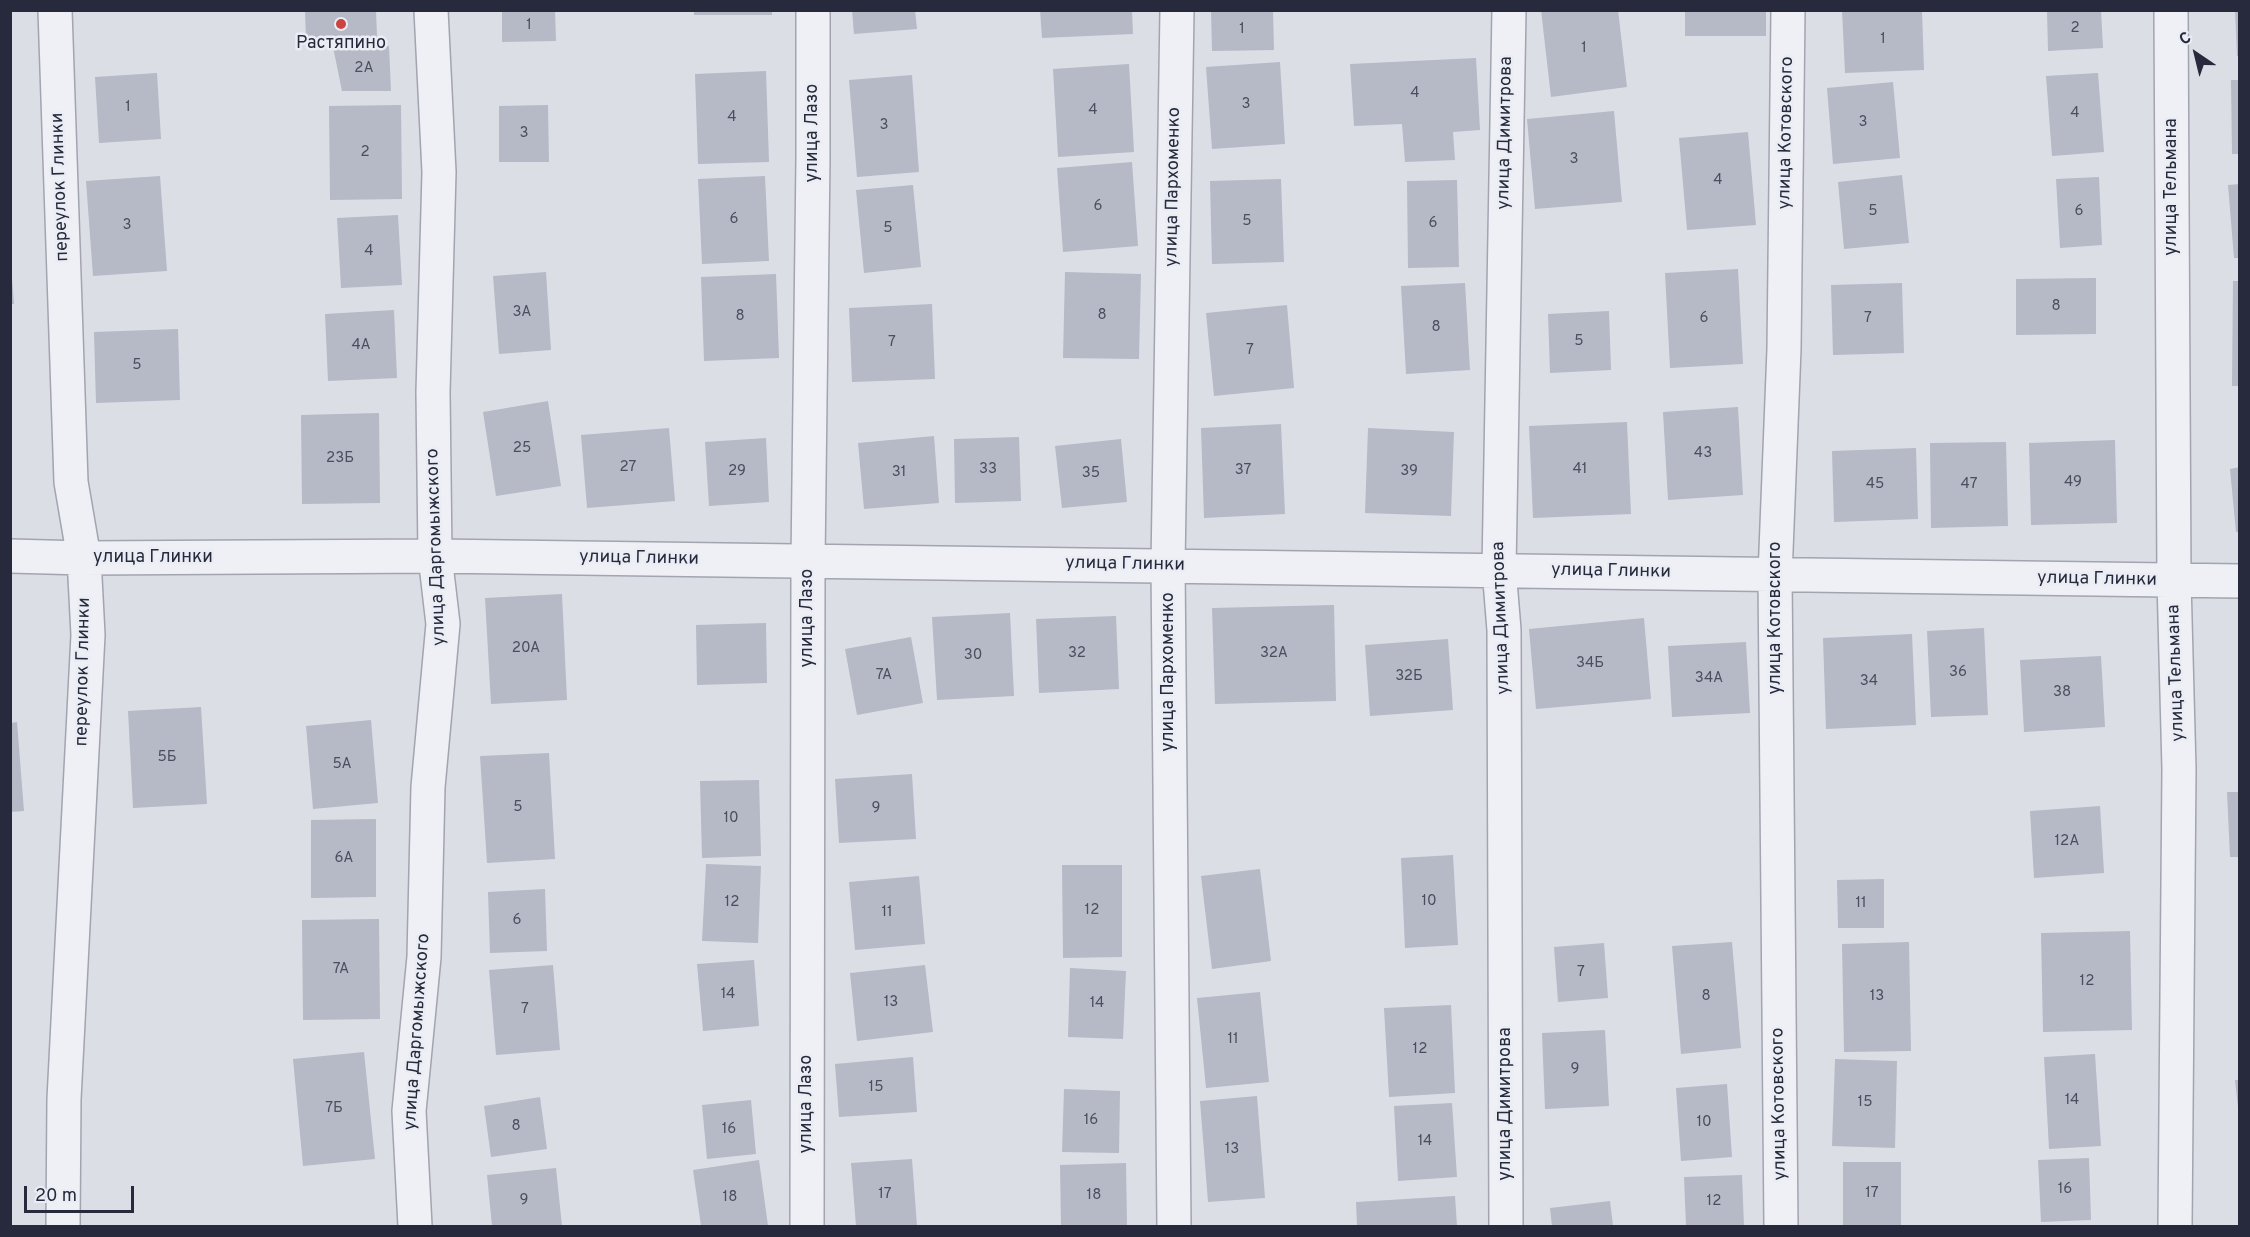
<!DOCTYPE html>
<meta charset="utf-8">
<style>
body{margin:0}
#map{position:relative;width:2250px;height:1237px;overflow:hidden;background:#dcdee6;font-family:Overpass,sans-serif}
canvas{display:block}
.frame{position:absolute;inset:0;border:12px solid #262a3c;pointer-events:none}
.north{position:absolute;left:2166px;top:24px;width:60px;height:60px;-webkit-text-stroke:4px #ebedf4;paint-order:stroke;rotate:325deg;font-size:16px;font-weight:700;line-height:24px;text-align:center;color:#262a3c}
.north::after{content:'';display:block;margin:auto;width:21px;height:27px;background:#262a3c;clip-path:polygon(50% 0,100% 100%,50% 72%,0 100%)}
.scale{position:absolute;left:24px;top:1186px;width:110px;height:27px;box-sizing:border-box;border:3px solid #262a3c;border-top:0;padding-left:8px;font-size:18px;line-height:21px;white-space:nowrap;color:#262a3c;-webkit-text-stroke:4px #ebedf4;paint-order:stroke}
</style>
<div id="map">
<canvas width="2250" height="1237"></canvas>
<div class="frame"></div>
<div class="north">С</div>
<div class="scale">20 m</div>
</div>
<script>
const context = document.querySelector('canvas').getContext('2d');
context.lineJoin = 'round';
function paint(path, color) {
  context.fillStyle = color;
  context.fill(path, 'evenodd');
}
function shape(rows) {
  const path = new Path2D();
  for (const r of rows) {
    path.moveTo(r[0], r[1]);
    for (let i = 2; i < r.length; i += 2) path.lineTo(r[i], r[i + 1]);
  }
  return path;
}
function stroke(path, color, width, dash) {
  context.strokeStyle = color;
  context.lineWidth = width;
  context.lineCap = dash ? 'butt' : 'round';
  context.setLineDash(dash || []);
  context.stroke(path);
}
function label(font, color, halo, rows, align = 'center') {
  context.font = font + ' Overpass,sans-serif';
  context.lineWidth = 5;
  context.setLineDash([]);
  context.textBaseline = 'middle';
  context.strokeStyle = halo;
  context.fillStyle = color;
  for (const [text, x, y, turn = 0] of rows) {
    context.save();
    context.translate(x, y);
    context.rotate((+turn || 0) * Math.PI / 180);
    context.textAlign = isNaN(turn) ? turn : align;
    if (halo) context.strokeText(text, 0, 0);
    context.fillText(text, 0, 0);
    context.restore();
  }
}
paint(shape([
 [305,10,376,10,377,37,306,40],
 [502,10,555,10,556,41,502,42],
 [694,10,772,10,772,15,694,15],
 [852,10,915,10,917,29,854,34],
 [1040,10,1132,10,1133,34,1042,38],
 [1211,10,1273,10,1274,50,1212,51],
 [1541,10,1618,10,1627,87,1551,97],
 [1685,10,1766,10,1766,36,1685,36],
 [1842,10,1922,10,1924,70,1845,73],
 [2047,10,2101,10,2103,48,2048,51],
 [2235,10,2240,10,2240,56,2237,56],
 [389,46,391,91,342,91,333,47],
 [1476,58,1480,130,1453,132,1455,160,1405,162,1402,124,1354,126,1350,64],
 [1280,62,1285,144,1212,149,1206,67],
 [1129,64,1134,152,1058,157,1053,69],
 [766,71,769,162,698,164,695,74],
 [157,73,161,139,99,143,95,77],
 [2098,73,2104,152,2052,156,2046,76],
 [912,75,919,172,857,177,849,80],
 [2231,80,2240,80,2240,154,2232,154],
 [1893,82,1900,158,1833,164,1827,88],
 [401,105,402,199,330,200,329,106],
 [548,105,549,162,499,162,499,106],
 [1614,111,1622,202,1535,209,1527,119],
 [1748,132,1756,225,1687,230,1679,138],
 [1132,162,1138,246,1063,252,1057,168],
 [1902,175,1909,243,1844,249,1838,182],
 [160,176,167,271,93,276,86,181],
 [765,176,769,261,702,264,698,179],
 [2099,177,2102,245,2060,248,2056,179],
 [1281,179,1284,262,1212,264,1210,181],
 [1457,180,1459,267,1408,268,1407,181],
 [2240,184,2240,258,2234,258,2228,185],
 [913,185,921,267,864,273,856,190],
 [398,215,402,285,341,288,337,218],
 [1738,269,1743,364,1670,368,1665,273],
 [546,272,551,350,499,354,493,276],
 [1065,272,1141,274,1139,359,1063,358],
 [776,274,779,358,704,361,701,277],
 [10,278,12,278,14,304,10,304],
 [2096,278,2096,334,2016,335,2016,279],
 [2233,281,2240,281,2240,386,2232,386],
 [1465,283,1470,370,1406,374,1401,286],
 [1902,283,1904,353,1833,355,1831,285],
 [932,304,935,379,852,382,849,308],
 [1287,305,1294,388,1214,396,1206,313],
 [394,310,397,378,328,381,325,314],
 [1609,311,1611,370,1550,373,1548,314],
 [178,329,180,400,96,403,94,332],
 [548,401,561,486,496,496,483,412],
 [1738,407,1743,495,1668,500,1663,412],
 [379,413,380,503,302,504,301,415],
 [1627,422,1631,514,1533,518,1529,426],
 [1281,424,1285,514,1204,518,1201,428],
 [669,428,675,501,587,508,581,435],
 [1368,428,1454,432,1451,516,1365,513],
 [934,436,939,503,864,509,858,443],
 [1019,437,1021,501,955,503,954,439],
 [766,438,769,502,709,506,705,442],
 [1121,439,1127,502,1062,508,1055,446],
 [2115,440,2117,523,2031,525,2029,443],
 [2006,442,2008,526,1931,528,1930,443],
 [1916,448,1918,519,1834,522,1832,451],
 [2240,467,2240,532,2236,532,2230,469],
 [562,594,567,700,491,704,485,598],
 [1334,605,1336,701,1215,704,1212,608],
 [1010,613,1014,696,937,700,932,617],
 [1116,616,1119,689,1039,693,1036,619],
 [1644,618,1651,699,1536,709,1529,629],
 [766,623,767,683,697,685,696,625],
 [1984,628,1988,715,1931,717,1927,631],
 [1912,634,1916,725,1826,729,1823,638],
 [911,637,923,703,857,715,845,649],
 [1448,639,1453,710,1370,716,1365,645],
 [1746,642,1750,713,1672,717,1668,646],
 [2101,656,2105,727,2024,732,2020,660],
 [201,707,207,804,133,808,128,711],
 [371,720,378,803,313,809,306,726],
 [17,722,24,811,10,812,10,723],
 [549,753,555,859,487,863,480,756],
 [912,774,916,839,839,843,835,779],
 [759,780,761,856,702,858,700,781],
 [2227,792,2240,792,2240,857,2230,857],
 [2100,806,2104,873,2034,878,2030,811],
 [376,819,376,897,311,898,311,820],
 [1453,855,1458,945,1405,948,1401,858],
 [706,864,761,866,758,943,702,941],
 [1062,865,1122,865,1122,957,1063,958],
 [1260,869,1271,961,1212,969,1201,876],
 [919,876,925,944,855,950,849,882],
 [1884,879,1884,928,1838,928,1837,880],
 [545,889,547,951,490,953,488,892],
 [379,919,380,1019,303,1020,302,920],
 [2130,931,2132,1030,2043,1032,2041,933],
 [1732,942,1741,1048,1681,1054,1672,946],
 [1909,942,1911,1051,1844,1052,1842,944],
 [1604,943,1608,998,1558,1002,1554,947],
 [754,960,759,1026,703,1031,697,964],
 [553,965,560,1050,496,1055,489,970],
 [925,965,933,1032,857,1041,850,973],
 [1070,968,1126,971,1123,1039,1068,1037],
 [1260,992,1269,1082,1206,1088,1197,998],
 [1451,1005,1455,1093,1389,1097,1384,1008],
 [1605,1030,1609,1106,1545,1109,1542,1033],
 [364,1052,375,1159,303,1166,293,1059],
 [2095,1054,2101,1146,2049,1149,2044,1057],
 [913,1057,917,1112,839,1117,835,1064],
 [1835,1059,1897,1061,1895,1148,1832,1146],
 [2235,1080,2240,1080,2240,1107,2238,1107],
 [1727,1084,1732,1157,1681,1161,1676,1088],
 [1064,1089,1120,1091,1119,1153,1062,1152],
 [1257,1096,1265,1198,1208,1202,1200,1101],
 [540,1097,547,1149,491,1157,484,1106],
 [751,1100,756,1154,707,1159,702,1105],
 [1452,1103,1457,1177,1398,1181,1394,1106],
 [2089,1158,2091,1220,2041,1222,2038,1160],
 [912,1159,917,1226,856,1226,851,1163],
 [759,1160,768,1226,701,1226,693,1170],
 [1843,1162,1901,1162,1901,1226,1843,1226],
 [1126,1163,1127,1226,1061,1226,1060,1165],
 [556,1168,562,1226,492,1226,487,1175],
 [1742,1175,1744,1226,1686,1226,1684,1177],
 [1455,1196,1457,1226,1357,1226,1356,1202],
 [1610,1201,1613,1226,1552,1226,1550,1208]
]), '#b6b9c6');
const street = shape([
 [55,10,71,482,84,558,88,635,64,1099,63,1226],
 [2171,10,2174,581,2179,769,2175,1226],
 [10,556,84,558,435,556,2240,581],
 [415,1226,409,1111,424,957,428,787,443,624,435,556,433,392,439,172,431,10],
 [807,1226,808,561,813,158,813,10],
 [1174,1226,1168,565,1177,10],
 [1506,1226,1504,630,1499,569,1509,10],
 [1781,1226,1775,576,1784,349,1788,10]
]);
stroke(street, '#a2a4b0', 36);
stroke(street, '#eef0f5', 33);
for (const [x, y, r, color] of [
 [341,24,6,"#cc4340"]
]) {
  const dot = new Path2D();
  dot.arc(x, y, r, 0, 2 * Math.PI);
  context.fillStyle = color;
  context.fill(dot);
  stroke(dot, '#ebedf4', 2);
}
label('15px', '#4a4e5e', null, [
 ["1",529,26],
 ["2",2075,29],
 ["1",1242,30],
 ["1",1883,40],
 ["1",1584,49],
 ["2А",364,69],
 ["4",1415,94],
 ["3",1246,105],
 ["1",128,108],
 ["4",1093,111],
 ["4",2075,114],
 ["4",732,118],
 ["3",1863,123],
 ["3",884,126],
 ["3",524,134],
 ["2",365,153],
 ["3",1574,160],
 ["4",1718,181],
 ["6",1098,207],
 ["5",1873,212],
 ["6",2079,212],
 ["6",734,220],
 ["5",1247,222],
 ["6",1433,224],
 ["3",127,226],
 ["5",888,229],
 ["4",369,252],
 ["8",2056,307],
 ["3А",522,313],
 ["8",1102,316],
 ["8",740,317],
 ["6",1704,319],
 ["7",1868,319],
 ["8",1436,328],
 ["5",1579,342],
 ["7",892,343],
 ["4А",361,346],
 ["7",1250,351],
 ["5",137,366],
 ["25",522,449],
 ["43",1703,454],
 ["23Б",340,459],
 ["27",628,468],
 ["33",988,470],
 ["41",1580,470],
 ["37",1243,471],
 ["29",737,472],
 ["39",1409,472],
 ["31",899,473],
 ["35",1091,474],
 ["49",2073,483],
 ["45",1875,485],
 ["47",1969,485],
 ["20А",526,649],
 ["32",1077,654],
 ["32А",1274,654],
 ["30",973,656],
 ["34Б",1590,664],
 ["36",1958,673],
 ["7А",884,676],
 ["32Б",1409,677],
 ["34А",1709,679],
 ["34",1869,682],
 ["38",2062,693],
 ["5Б",167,758],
 ["5А",342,765],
 ["5",518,808],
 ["9",876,809],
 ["10",731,819],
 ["12А",2067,842],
 ["6А",344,859],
 ["10",1429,902],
 ["12",732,903],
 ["11",1861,904],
 ["12",1092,911],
 ["11",887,913],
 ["6",517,921],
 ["7А",341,970],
 ["7",1581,973],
 ["12",2087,982],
 ["14",728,995],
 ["8",1706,997],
 ["13",1877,997],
 ["13",891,1003],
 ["14",1097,1004],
 ["7",525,1010],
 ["11",1233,1040],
 ["12",1420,1050],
 ["9",1575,1070],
 ["15",876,1088],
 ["14",2072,1101],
 ["15",1865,1103],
 ["7Б",334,1109],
 ["16",1091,1121],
 ["10",1704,1123],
 ["8",516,1127],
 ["16",729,1130],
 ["14",1425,1142],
 ["13",1232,1150],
 ["16",2065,1190],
 ["17",1872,1194],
 ["17",885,1195],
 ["18",1094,1196],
 ["18",730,1198],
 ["9",524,1201],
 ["12",1714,1202]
]);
label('18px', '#262a3c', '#ebedf4', [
 ["Растяпино",341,44]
]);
label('18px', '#262a3c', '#ebedf4', [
 ["улица Лазо",813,133,-90],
 ["улица Димитрова",1506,133,-89],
 ["улица Котовского",1787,133,-89],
 ["переулок Глинки",61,187,-92],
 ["улица Пархоменко",1174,187,-89],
 ["улица Тельмана",2172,187,-90],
 ["улица Даргомыжского",437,547,-92],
 ["улица Глинки",153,558],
 ["улица Глинки",639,559,1],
 ["улица Глинки",1125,565,1],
 ["улица Глинки",1611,572,1],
 ["улица Глинки",2097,580,1],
 ["улица Лазо",808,618,-90],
 ["улица Димитрова",1502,618,-92],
 ["улица Котовского",1776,618,-90],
 ["переулок Глинки",84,672,-89],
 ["улица Пархоменко",1169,672,-90],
 ["улица Тельмана",2177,673,-92],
 ["улица Даргомыжского",418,1032,-86],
 ["улица Лазо",807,1104,-90],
 ["улица Димитрова",1506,1104,-90],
 ["улица Котовского",1780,1104,-91]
]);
</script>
